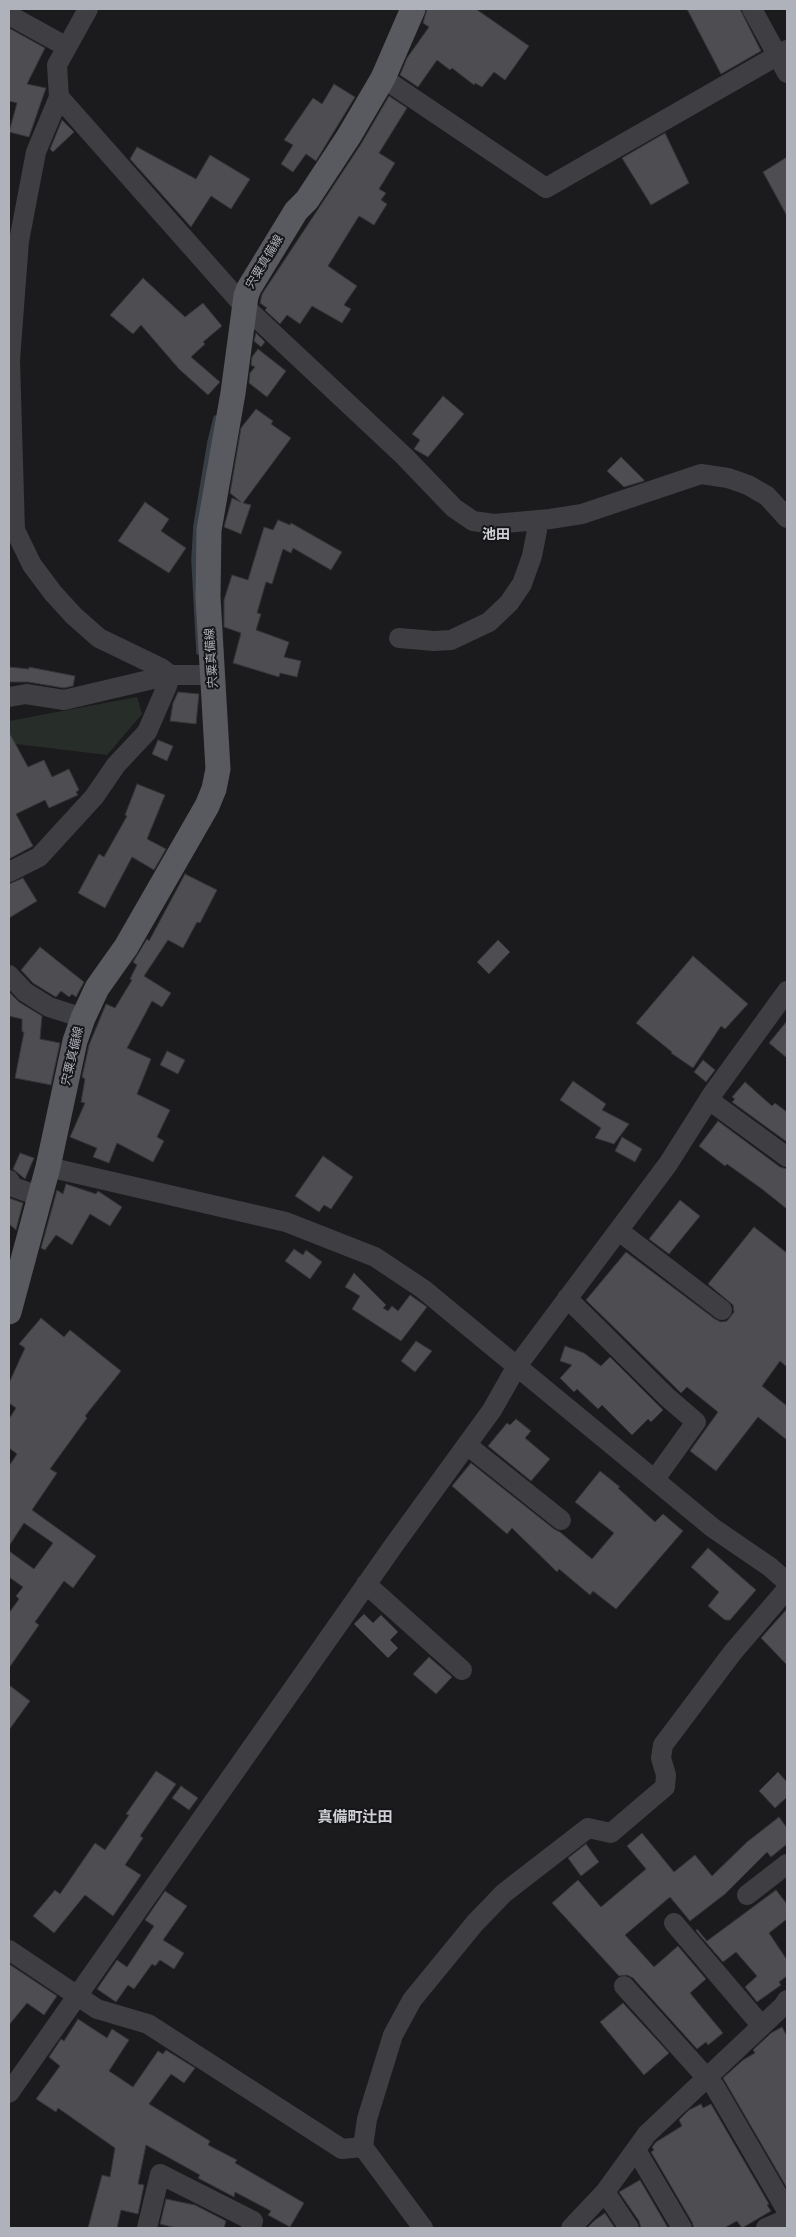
<!DOCTYPE html>
<meta charset="utf-8">
<style>
body{margin:0}
#map{position:relative;width:796px;height:2237px;overflow:hidden;background:#1b1b1d;font-family:"DM Sans",sans-serif}
canvas{display:block}
.frame{position:absolute;inset:0;border:10px solid #afb1bb;pointer-events:none}
</style>
<div id="map">
<canvas width="796" height="2237"></canvas>
<div class="frame"></div>
</div>
<script>
const context = document.querySelector('canvas').getContext('2d');
context.lineJoin = 'round';
function paint(path, color) {
  context.fillStyle = color;
  context.fill(path, 'evenodd');
}
function shape(rows) {
  const path = new Path2D();
  for (const r of rows) {
    path.moveTo(r[0], r[1]);
    for (let i = 2; i < r.length; i += 2) path.lineTo(r[i], r[i + 1]);
  }
  return path;
}
function stroke(path, color, width, dash) {
  context.strokeStyle = color;
  context.lineWidth = width;
  context.lineCap = dash ? 'butt' : 'round';
  context.setLineDash(dash || []);
  context.stroke(path);
}
function label(font, color, halo, rows, align = 'center') {
  context.font = font + ' "DM Sans","Noto Sans JP",sans-serif';
  context.lineWidth = 4;
  context.setLineDash([]);
  context.textBaseline = 'middle';
  context.strokeStyle = halo;
  context.fillStyle = color;
  for (const [text, x, y, turn = 0] of rows) {
    context.save();
    context.translate(x, y);
    context.rotate((+turn || 0) * Math.PI / 180);
    context.textAlign = isNaN(turn) ? turn : align;
    if (halo) context.strokeText(text, 0, 0);
    context.fillText(text, 0, 0);
    context.restore();
  }
}
paint(shape([
 [137,697,142,714,107,755,17,744,9,748,9,721]
]), '#272e29');
stroke(shape([
 [199,652,194,560,196,526,210,442,216,418]
]), '#373e45', 5.5);
const building = shape([
 [427,9,476,9,529,46,505,80,494,72,482,87,475,83,474,85,452,68,450,70,437,60,418,87,400,75,407,58,429,27,423,23,427,9],
 [687,9,740,9,761,51,721,74,687,9],
 [9,28,45,48,27,84,46,88,29,137,9,132,17,103,9,101,9,28],
 [334,84,355,97,316,161,306,154,293,172,281,164,293,145,284,140,313,98,322,104,334,84],
 [389,96,407,108,379,153,395,163,379,189,386,193,381,200,387,204,374,225,359,216,328,266,357,286,344,305,351,309,342,323,312,306,300,324,287,315,280,324,265,310,267,308,260,303,262,294,361,144,389,96],
 [62,120,74,132,53,152,50,149,62,120],
 [665,133,689,183,651,205,622,158,665,133],
 [137,147,196,179,210,155,250,179,231,209,211,196,191,227,130,159,137,147],
 [787,157,787,216,763,172,787,157],
 [143,278,185,317,203,303,222,326,203,342,205,344,191,357,220,382,208,395,179,369,141,325,133,334,110,315,143,278],
 [256,333,265,342,261,347,254,341,256,333],
 [258,349,286,371,267,397,249,383,250,373,255,367,251,365,252,357,258,349],
 [443,396,464,414,428,457,414,449,420,440,412,434,443,396],
 [256,409,273,421,271,424,291,438,243,503,251,505,241,534,224,527,232,498,241,502,230,493,241,428,256,409],
 [621,457,644,480,644,481,624,487,607,471,621,457],
 [145,502,169,519,161,531,186,548,169,573,118,541,145,502],
 [278,520,290,525,291,523,342,552,331,570,293,548,291,553,283,549,272,584,266,582,257,613,261,614,256,630,289,642,284,657,301,661,297,677,280,673,279,677,233,663,241,633,224,627,224,600,232,575,248,580,264,527,273,530,278,520],
 [9,667,29,669,29,667,75,676,73,686,64,688,28,682,9,682,9,667],
 [178,692,199,694,196,724,170,721,173,703,178,692],
 [9,732,28,767,44,760,52,777,69,769,79,790,76,792,78,795,49,808,45,800,16,814,33,846,9,859,9,732],
 [158,740,173,746,167,761,152,754,158,740],
 [137,784,165,795,147,839,166,849,154,870,132,857,105,908,78,893,99,854,104,857,127,816,125,815,137,784],
 [185,874,217,890,200,923,197,922,183,948,168,940,144,976,171,993,162,1007,152,1001,127,1048,151,1059,137,1094,170,1110,157,1137,164,1141,153,1162,117,1143,109,1163,93,1157,97,1148,70,1137,85,1103,81,1102,85,1079,82,1077,89,1045,106,1004,115,1008,132,980,130,979,137,965,133,962,147,939,149,941,185,874],
 [23,878,37,901,9,918,9,884,23,878],
 [498,940,510,952,489,974,477,962,498,940],
 [40,947,84,982,76,997,72,994,69,997,61,991,56,997,54,996,33,983,21,970,40,947],
 [693,956,748,1004,725,1029,721,1026,693,1068,671,1053,672,1052,636,1023,693,956],
 [9,992,19,1002,42,1016,40,1039,60,1043,51,1085,15,1078,24,1032,22,1032,22,1019,9,1016,9,992],
 [787,1021,787,1058,769,1043,787,1021],
 [167,1051,185,1060,178,1074,160,1065,167,1051],
 [703,1060,715,1070,706,1082,694,1072,703,1060],
 [573,1081,606,1104,602,1110,629,1124,614,1144,595,1138,601,1128,560,1100,573,1081],
 [745,1082,772,1106,775,1103,787,1112,787,1142,732,1102,735,1099,732,1097,745,1082],
 [718,1121,780,1167,787,1169,787,1209,762,1189,727,1164,725,1166,699,1146,718,1121],
 [622,1137,642,1149,635,1162,615,1151,622,1137],
 [20,1153,34,1158,25,1179,13,1169,20,1153],
 [323,1156,353,1177,331,1209,324,1205,319,1212,295,1196,323,1156],
 [66,1184,96,1194,98,1191,122,1207,110,1226,90,1214,72,1245,56,1235,45,1250,41,1248,57,1190,63,1194,66,1184],
 [9,1198,23,1203,16,1230,9,1224,9,1198],
 [680,1200,700,1216,669,1254,649,1239,680,1200],
 [754,1227,787,1253,787,1367,780,1361,762,1386,787,1406,787,1440,758,1417,716,1471,690,1451,718,1412,687,1387,681,1393,586,1300,626,1252,715,1319,721,1322,727,1321,734,1312,733,1305,708,1284,754,1227],
 [294,1249,303,1255,306,1250,322,1262,310,1279,285,1261,294,1249],
 [354,1273,386,1305,383,1308,388,1311,392,1306,398,1311,410,1295,427,1307,401,1341,352,1309,360,1296,345,1287,354,1273],
 [41,1318,64,1337,70,1330,121,1371,85,1416,87,1418,50,1469,57,1473,32,1510,96,1556,73,1588,64,1581,35,1622,39,1625,9,1668,9,1613,19,1599,16,1596,23,1587,9,1577,9,1551,34,1569,53,1543,24,1523,9,1546,9,1466,17,1454,9,1448,9,1419,16,1408,9,1403,9,1383,25,1348,19,1344,41,1318],
 [416,1341,432,1351,415,1372,401,1361,416,1341],
 [565,1346,584,1353,601,1366,610,1357,663,1410,651,1422,648,1419,632,1435,602,1405,598,1409,577,1389,574,1392,560,1378,572,1365,560,1361,565,1346],
 [516,1419,531,1431,525,1438,550,1459,531,1481,488,1446,507,1423,510,1425,516,1419],
 [471,1463,554,1529,560,1532,592,1559,614,1533,575,1502,600,1471,620,1487,618,1488,655,1522,663,1514,683,1531,616,1609,593,1591,590,1595,559,1569,557,1572,512,1528,507,1534,452,1486,471,1463],
 [708,1548,756,1590,730,1620,725,1620,708,1606,719,1592,691,1567,708,1548],
 [787,1609,787,1665,761,1638,787,1609],
 [364,1614,373,1623,381,1615,398,1632,390,1640,398,1648,388,1658,354,1624,364,1614],
 [429,1657,452,1677,436,1694,413,1674,429,1657],
 [9,1685,30,1701,9,1730,9,1685],
 [156,1771,176,1784,140,1836,143,1838,125,1865,141,1875,113,1916,85,1895,54,1933,33,1916,55,1890,60,1894,95,1843,105,1850,129,1815,126,1814,156,1771],
 [778,1772,787,1782,787,1797,775,1808,759,1791,778,1772],
 [181,1786,198,1798,189,1810,172,1798,181,1786],
 [779,1817,787,1828,787,1844,771,1857,767,1852,725,1894,690,1921,670,1897,625,1935,654,1967,678,1946,706,1979,690,1993,723,2033,708,2045,706,2042,697,2049,633,1978,627,1975,619,1976,552,1903,578,1880,601,1907,646,1869,627,1846,642,1833,674,1872,695,1855,712,1876,747,1842,779,1817],
 [586,1844,599,1862,581,1876,568,1858,586,1844],
 [776,1890,787,1904,787,1919,769,1933,787,1960,787,1976,779,1982,781,1985,757,2002,745,1987,757,1976,736,1952,723,1962,696,1931,697,1929,707,1941,776,1890],
 [165,1891,187,1906,163,1940,184,1953,174,1969,160,1960,155,1966,152,1964,134,1989,128,1985,116,2002,97,1989,117,1960,127,1967,154,1926,145,1920,165,1891],
 [9,1964,57,1996,44,2015,27,2003,9,2025,9,1964],
 [623,2003,669,2053,644,2075,600,2022,623,2003],
 [78,2019,107,2038,112,2029,129,2040,109,2071,133,2087,158,2051,163,2054,166,2050,195,2068,184,2083,171,2074,149,2104,210,2141,208,2145,237,2160,235,2163,304,2203,290,2227,268,2215,271,2211,235,2192,234,2197,198,2178,200,2175,146,2145,138,2184,144,2185,138,2214,121,2210,117,2228,88,2228,102,2175,110,2177,115,2148,58,2108,56,2112,36,2099,60,2066,49,2057,61,2039,64,2041,78,2019],
 [782,2027,787,2036,787,2188,723,2078,743,2060,755,2053,753,2050,771,2033,782,2027],
 [701,2104,703,2108,711,2104,769,2204,767,2205,771,2211,742,2228,737,2221,724,2228,694,2228,692,2222,651,2152,654,2150,652,2147,656,2142,682,2126,679,2120,689,2110,701,2104],
 [640,2180,668,2228,641,2228,639,2221,619,2192,640,2180],
 [166,2199,195,2205,226,2221,224,2228,176,2228,160,2224,166,2199],
 [605,2213,615,2228,587,2228,595,2220,605,2213]
]);
paint(building, '#4d4d52');
stroke(building, '#363538', 1);
stroke(shape([
 [11,9,9,15,67,47],
 [752,9,787,73],
 [383,78,546,188,787,50],
 [59,97,57,65,88,9],
 [399,638,434,641,451,640,489,622,509,603,522,584,532,556,539,520],
 [170,675,161,668,99,638,74,616,53,593,32,565,15,530,10,360,19,241,36,152,59,97,244,306,405,457,454,508,473,521,494,524,550,519,582,514,701,474,728,478,748,485,767,496,787,518],
 [9,697,26,694,64,700,170,675,213,675],
 [9,872,39,857,94,797,116,765,147,732,167,686,170,675],
 [9,975,25,992,49,1007,83,1018],
 [709,1100,787,1157],
 [48,1167,286,1222,375,1257,423,1289,713,1528,770,1567,787,1582],
 [9,1180,13,1187,39,1196],
 [619,1231,722,1310],
 [567,1298,667,1397,696,1422,655,1479],
 [467,1445,561,1520],
 [366,1584,462,1670],
 [747,1895,787,1864],
 [674,1923,761,2025],
 [9,1950,97,2009,148,2024,342,2149,363,2147],
 [624,1986,715,2087,787,2211],
 [9,2093,394,1545,492,1410,517,1366,668,1164,713,1093,787,991],
 [636,2150,682,2228],
 [605,2192,629,2228],
 [147,2228,160,2174,253,2221,251,2228],
 [423,2228,363,2147,367,2119,393,2035,412,2000,475,1923,504,1893,588,1828,611,1833,665,1787,666,1775,661,1758,663,1745,733,1652,787,1589],
 [571,2228,605,2192,647,2134,783,2006,787,2000],
 [766,2228,787,2219]
]), '#3e3e43', 20);
stroke(shape([
 [9,1312,48,1167,75,1041,83,1018,97,988,126,947,207,806,214,789,218,769,208,597,209,530,233,393,246,296,249,288,296,211,307,200,349,136,383,78,413,9]
]), '#595960', 25);
label('12px', '#afb1bb', '#161618', [
 ["宍粟真備線",265,262,-59],
 ["宍粟真備線",212,658,-94],
 ["宍粟真備線",73,1056,-77]
]);
label('bold 14px', '#d0d1d7', '#161618', [
 ["池田",496,535]
]);
label('bold 15px', '#d0d1d7', '#161618', [
 ["真備町辻田",355,1818]
]);
</script>
